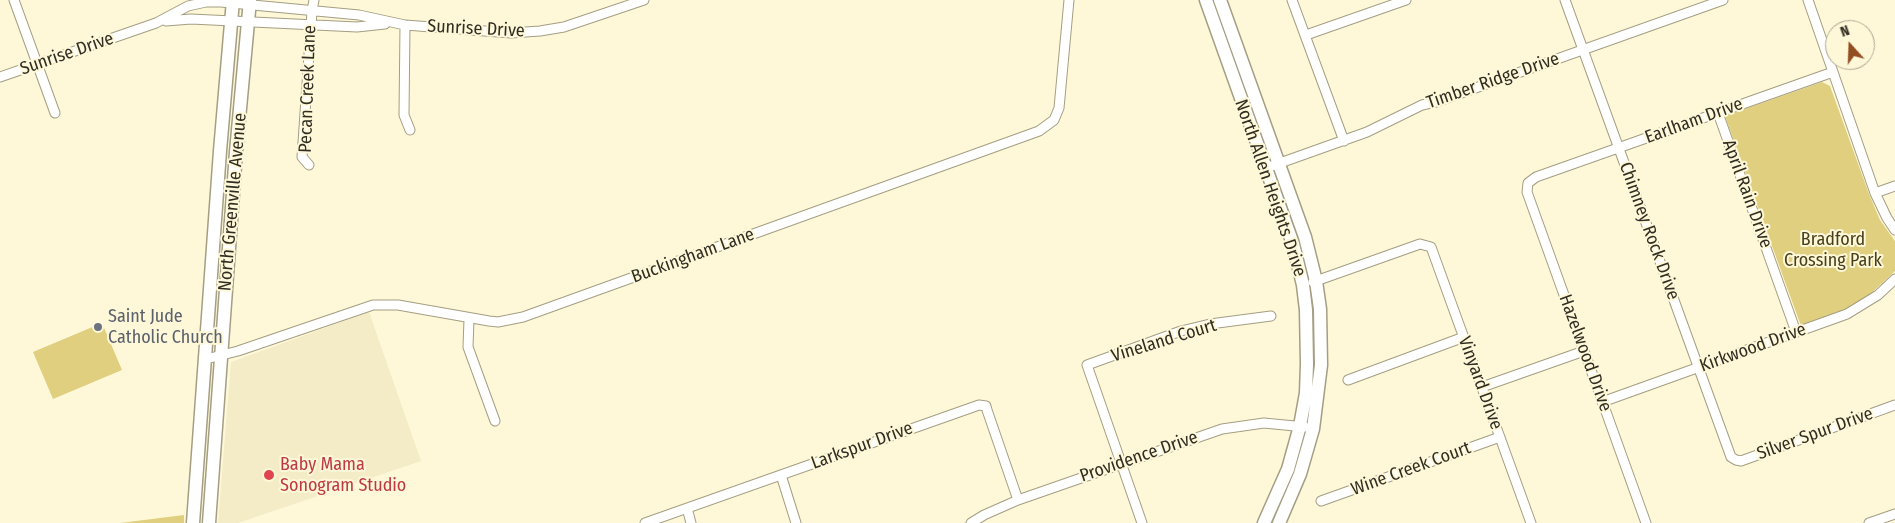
<!DOCTYPE html>
<style>
body{margin:0}
#map{position:relative;width:1895px;height:523px;overflow:hidden;background:#fef8d9;font-family:"Fira Sans Condensed",sans-serif}
canvas{display:block}
.north{position:absolute;left:1825px;top:20px;width:50px;height:50px;box-sizing:border-box;background:#fef8d9;border:1px solid #aca790;border-radius:50%;rotate:340deg;font-size:14px;font-weight:700;line-height:20px;text-align:center;color:#302d22}
.north::after{content:'';display:block;margin:auto;width:18px;height:22px;background:#924e21;clip-path:polygon(50% 0,100% 100%,50% 72%,0 100%)}
</style>
<div id="map">
<canvas width="1895" height="523"></canvas>
<div class="north">N</div>
</div>
<script>
const context = document.querySelector('canvas').getContext('2d');
context.lineJoin = 'round';
function paint(path, color) {
  context.fillStyle = color;
  context.fill(path, 'evenodd');
}
function shape(rows) {
  const path = new Path2D();
  for (const r of rows) {
    path.moveTo(r[0], r[1]);
    for (let i = 2; i < r.length; i += 2) path.lineTo(r[i], r[i + 1]);
  }
  return path;
}
function stroke(path, color, width, dash) {
  context.strokeStyle = color;
  context.lineWidth = width;
  context.lineCap = dash ? 'butt' : 'round';
  context.setLineDash(dash || []);
  context.stroke(path);
}
function label(font, color, halo, rows, align = 'center') {
  context.font = font + ' "Fira Sans Condensed",sans-serif';
  context.lineWidth = 4;
  context.setLineDash([]);
  context.textBaseline = 'middle';
  context.strokeStyle = halo;
  context.fillStyle = color;
  for (const [text, x, y, turn = 0] of rows) {
    context.save();
    context.translate(x, y);
    context.rotate((+turn || 0) * Math.PI / 180);
    context.textAlign = isNaN(turn) ? turn : align;
    if (halo) context.strokeText(text, 0, 0);
    context.fillText(text, 0, 0);
    context.restore();
  }
}
paint(shape([
 [369,312,421,461,238,523,218,523,231,362]
]), '#f3ecc7');
paint(shape([
 [1822,82,1830,86,1869,194,1880,220,1895,241,1895,271,1866,298,1849,308,1801,326,1725,116],
 [102,323,122,370,53,399,33,352],
 [184,515,184,523,120,523]
]), '#e0cf7e');
const minor = shape([
 [14,0,55,113],
 [1292,0,1344,141],
 [1565,0,1731,457,1736,460,1741,461,1895,405],
 [1808,0,1875,193,1887,218,1895,230],
 [166,21,191,19,357,27,385,24],
 [405,25,404,115,410,130],
 [1306,35,1406,0],
 [0,77,156,23,188,6,206,2,221,2,359,15,405,25,511,33,540,31,564,27,644,0],
 [1718,113,1796,332],
 [309,165,302,157,312,11,314,0],
 [1266,168,1367,132,1422,105,1436,102,1723,0],
 [1875,193,1895,186],
 [1313,282,1420,244,1431,247,1531,523],
 [469,319,468,347,495,421],
 [206,359,238,351,373,305,398,305,489,321,498,322,523,317,1039,131,1054,120,1059,108,1069,0],
 [1348,380,1464,337],
 [1482,387,1584,351],
 [1602,402,1847,314,1878,295,1895,279],
 [781,475,796,523],
 [1321,501,1500,437],
 [687,508,691,523],
 [645,523,979,405,986,406,987,410,1018,500],
 [971,523,984,515,1018,500,1222,429,1264,423,1305,427],
 [1142,523,1087,365,1181,331,1210,324,1271,316],
 [1646,523,1527,192,1528,183,1536,177,1833,72],
 [1869,523,1895,514]
]);
const secondary = shape([
 [1206,0,1293,244,1303,285,1306,310,1307,364,1306,393,1300,426,1288,469,1264,523],
 [1220,0,1305,237,1316,281,1320,309,1321,365,1313,429,1300,474,1279,523],
 [193,523,220,151,233,0],
 [209,523,236,152,250,0]
]);
stroke(minor, '#a49e82', 11);
stroke(secondary, '#a49e82', 15);
stroke(minor, '#fff', 9);
stroke(secondary, '#fff', 12);
for (const [x, y, r, color] of [
 [98,327,5,"#6b7280"],
 [269,475,6,"#e0444e"]
]) {
  const dot = new Path2D();
  dot.arc(x, y, r, 0, 2 * Math.PI);
  context.fillStyle = color;
  context.fill(dot);
  stroke(dot, '#fef8d9', 2);
}
label('18px', '#302d22', '#fef8d9', [
 ["Sunrise Drive",476,29,3],
 ["Sunrise Drive",67,54,-19],
 ["Timber Ridge Drive",1493,81,-19],
 ["Pecan Creek Lane",308,89,-88],
 ["Earlham Drive",1694,121,-20],
 ["North Allen Heights Drive",1270,188,71],
 ["April Rain Drive",1747,194,70],
 ["North Greenville Avenue",233,202,-85],
 ["Chimney Rock Drive",1649,231,70],
 ["Buckingham Lane",693,256,-20],
 ["Vineland Court",1164,341,-17],
 ["Kirkwood Drive",1753,348,-20],
 ["Hazelwood Drive",1585,353,70],
 ["Vinyard Drive",1480,383,70],
 ["Silver Spur Drive",1815,434,-20],
 ["Larkspur Drive",862,446,-20],
 ["Providence Drive",1139,457,-19],
 ["Wine Creek Court",1411,469,-20]
]);
label('18px', '#473f19', '#fef8d9', [
 ["Bradford",1833,240],
 ["Crossing Park",1833,261]
]);
label('18px', '#5b616d', '#fef8d9', [
 ["Saint Jude",108,317],
 ["Catholic Church",108,338]
], 'left');
label('18px', '#be3a42', '#fef8d9', [
 ["Baby Mama",280,465],
 ["Sonogram Studio",280,486]
], 'left');
</script>
